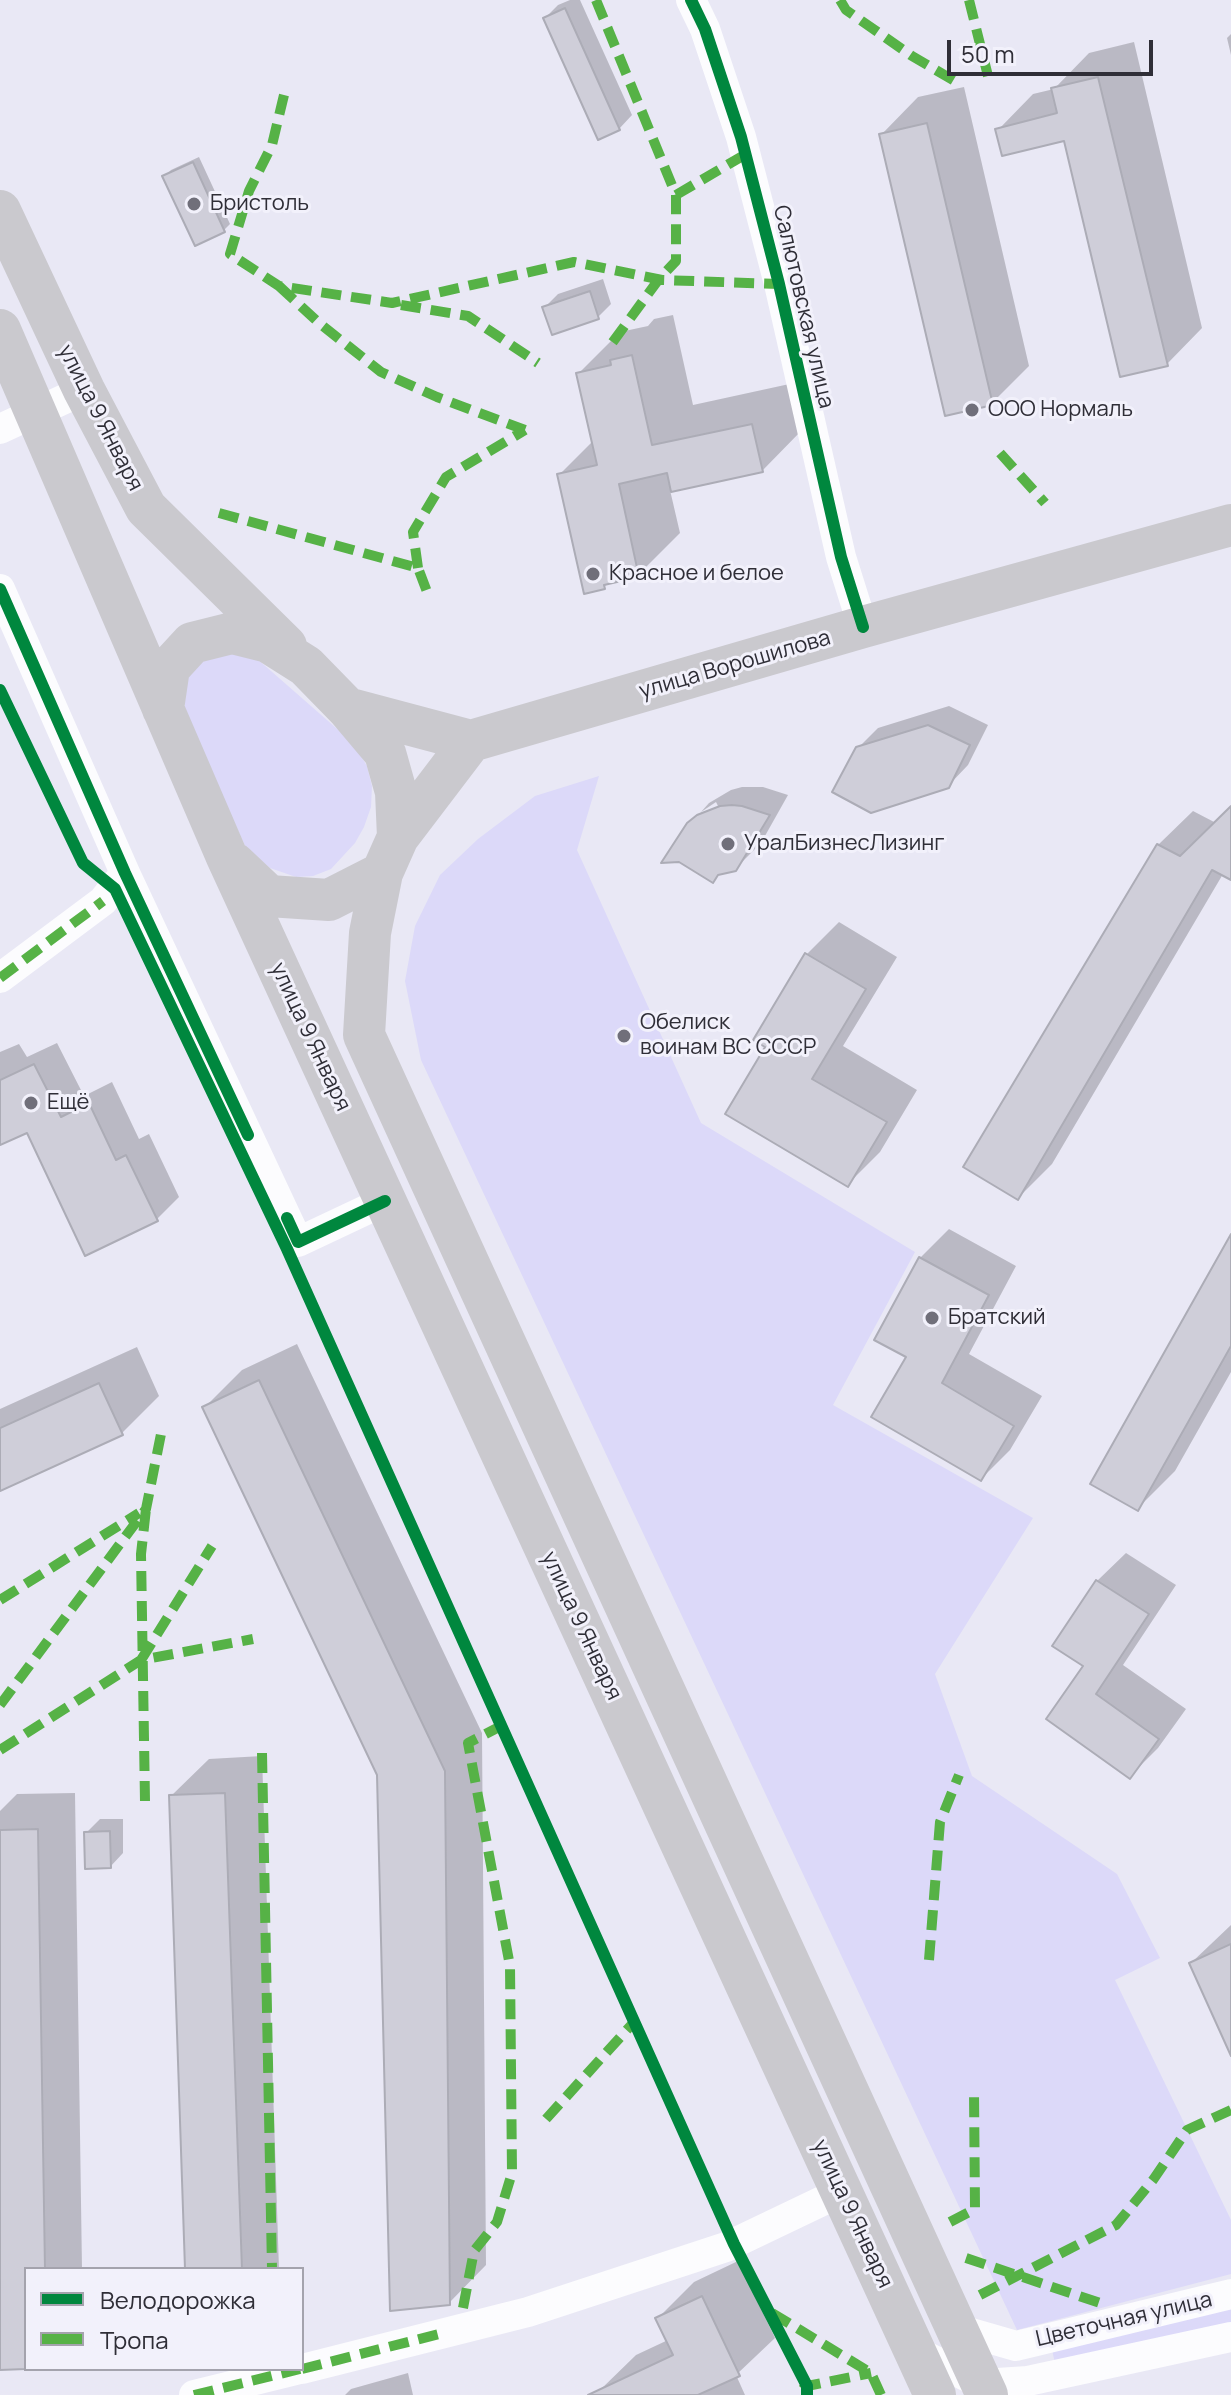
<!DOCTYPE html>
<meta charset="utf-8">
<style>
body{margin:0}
#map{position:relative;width:1231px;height:2395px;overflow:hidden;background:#e9e8f5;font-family:Manrope,sans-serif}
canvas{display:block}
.legend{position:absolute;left:24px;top:2267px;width:280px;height:104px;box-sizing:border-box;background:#f2f1fb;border:2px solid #a4a3ad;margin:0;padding:10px 14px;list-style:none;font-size:24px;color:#2f2e37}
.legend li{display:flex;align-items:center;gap:16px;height:40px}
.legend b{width:40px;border:2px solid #a4a3ad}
.scale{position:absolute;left:947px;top:40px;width:206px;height:36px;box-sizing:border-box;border:4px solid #2f2e37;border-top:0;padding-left:10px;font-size:24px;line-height:28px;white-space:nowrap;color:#2f2e37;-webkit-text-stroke:6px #f2f1fb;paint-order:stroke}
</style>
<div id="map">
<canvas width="1231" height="2395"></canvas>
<ul class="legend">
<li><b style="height:10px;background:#00873e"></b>Велодорожка</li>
<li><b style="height:10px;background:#56b246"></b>Тропа</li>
</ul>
<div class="scale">50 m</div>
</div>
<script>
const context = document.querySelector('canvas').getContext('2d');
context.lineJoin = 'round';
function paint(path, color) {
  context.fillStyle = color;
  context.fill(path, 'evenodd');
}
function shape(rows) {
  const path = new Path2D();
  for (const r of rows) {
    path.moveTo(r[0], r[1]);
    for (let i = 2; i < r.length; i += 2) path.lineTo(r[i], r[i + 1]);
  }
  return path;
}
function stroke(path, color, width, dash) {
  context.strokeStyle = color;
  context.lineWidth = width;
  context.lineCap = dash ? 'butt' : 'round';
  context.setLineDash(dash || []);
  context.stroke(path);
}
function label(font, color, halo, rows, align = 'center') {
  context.font = font + ' Manrope,sans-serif';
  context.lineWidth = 6;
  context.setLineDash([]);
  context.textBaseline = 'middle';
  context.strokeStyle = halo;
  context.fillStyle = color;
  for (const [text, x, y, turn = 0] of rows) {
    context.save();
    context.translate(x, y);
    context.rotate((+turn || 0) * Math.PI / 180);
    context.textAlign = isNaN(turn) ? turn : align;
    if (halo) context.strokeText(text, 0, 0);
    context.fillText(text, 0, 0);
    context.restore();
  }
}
paint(shape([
 [214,650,255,657,343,734,358,751,367,766,372,786,371,807,364,827,355,843,331,869,313,876,296,877,270,868,246,848,184,714,188,664],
 [599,776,577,850,701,1123,915,1252,833,1405,1033,1518,935,1674,972,1776,1117,1874,1160,1958,1115,1980,1231,2220,1231,2274,1017,2330,421,1060,405,981,415,926,440,875,478,839,535,796],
 [1231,2303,1231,2328,1056,2368,1051,2345]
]), '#dcd9f9');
paint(shape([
 [570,0,580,0,632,115,619,129,545,18,558,5],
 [1231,34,1231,55,1227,38],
 [1134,42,1202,328,1167,364,1065,138,998,130,1033,94,1054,89,1089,53],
 [964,87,1029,366,992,403,881,135,918,97],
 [199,157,230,224,224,230,165,176,171,170],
 [603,279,611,304,598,317,545,307,558,294],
 [673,315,693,405,794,383,803,429,762,471,670,490,680,533,638,575,610,581,604,587,559,475,593,441,578,374,620,332,648,326,654,319],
 [949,706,988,725,968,765,948,786,858,748,878,728],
 [742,787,763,787,788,795,761,843,734,870,698,819,718,806,716,802,701,812,709,803,731,790],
 [1231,808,1231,876,1223,874,1052,1164,1018,1198,1158,845,1193,811,1216,823],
 [839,922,897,957,843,1046,917,1090,880,1152,848,1184,767,1046,756,1039,807,954],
 [57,1043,84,1096,112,1082,139,1139,149,1134,179,1197,156,1220,28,1131,0,1143,0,1052,19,1044,27,1057],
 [949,1229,1016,1266,969,1354,1042,1396,1010,1450,981,1479,908,1356,920,1258],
 [1231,1238,1231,1372,1175,1471,1138,1508],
 [297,1344,482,1733,486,2265,449,2303,379,1774,204,1408,242,1370],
 [137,1347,159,1396,121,1434,0,1489,0,1409],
 [1126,1553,1176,1585,1123,1665,1186,1709,1158,1748,1130,1776,1048,1719,1086,1666,1097,1581],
 [262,1756,279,2269,187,2269,171,1796,209,1759],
 [75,1793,82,2269,26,2269,26,2367,0,2368,0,1811,17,1794],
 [100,1819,123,1819,123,1853,110,1867,86,1833],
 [1231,1925,1231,2051,1191,1963],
 [738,2261,775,2338,736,2375,745,2395,601,2395,599,2391,636,2355,668,2340,658,2318,694,2282],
 [408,2373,413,2395,345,2395,351,2389]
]), '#0003');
const building = shape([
 [565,8,620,130,598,140,543,18,565,8],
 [1098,77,1168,366,1120,377,1064,141,1002,156,995,129,1057,113,1051,88,1098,77],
 [927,123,993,405,945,416,879,134,927,123],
 [193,162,225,232,195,246,162,176,193,162],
 [590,291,599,319,552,335,542,307,590,291],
 [632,355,652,445,752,424,763,472,671,492,667,473,619,484,639,577,604,585,605,589,584,594,557,474,597,465,576,373,611,365,610,360,632,355],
 [928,725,970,745,949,788,871,813,832,792,856,747,928,725],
 [732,805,742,806,770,815,736,871,718,875,713,883,679,862,661,863,687,823,697,815,720,806,732,805],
 [1231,806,1231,880,1212,870,1018,1200,963,1167,1157,844,1180,856,1231,806],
 [805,953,866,989,812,1079,887,1122,848,1187,725,1114,765,1047,753,1040,805,953],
 [34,1064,61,1117,89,1103,116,1160,126,1155,158,1221,85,1256,27,1133,0,1145,0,1080,34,1064],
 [1231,1234,1231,1346,1138,1511,1090,1484,1231,1234],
 [919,1257,989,1295,942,1383,1014,1426,981,1481,871,1417,906,1357,874,1340,919,1257],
 [259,1380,445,1771,450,2305,390,2311,377,1775,202,1407,259,1380],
 [99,1383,123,1435,0,1491,0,1428,99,1383],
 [1096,1580,1149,1614,1096,1694,1159,1739,1130,1779,1046,1719,1083,1666,1052,1646,1096,1580],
 [225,1793,242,2269,185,2269,169,1795,225,1793],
 [38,1829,45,2269,26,2269,26,2369,0,2370,0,1830,38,1829],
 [110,1831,111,1868,85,1869,84,1832,110,1831],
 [1231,1944,1231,2056,1189,1963,1231,1944],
 [702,2296,740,2376,698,2395,588,2395,673,2355,655,2318,702,2296]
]);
paint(building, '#cfced9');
stroke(building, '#acacb6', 2);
stroke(shape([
 [691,0,705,29,741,137,779,284,841,557,863,627],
 [0,429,84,390],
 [0,589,125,873,298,1242,385,1201],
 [0,978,103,901,125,873],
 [957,2329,1016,2346,1231,2294],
 [915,2351,982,2384,1028,2381,1231,2337],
 [302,2369,528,2312,726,2247,841,2192],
 [194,2395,300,2369]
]), '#fcfcfe', 30);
stroke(shape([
 [0,211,84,390,146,508,286,646],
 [0,330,227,857,935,2395],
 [347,708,471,741,863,627,1231,525],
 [163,709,169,668,192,643,232,633,268,642,306,666,347,708,385,753,396,792,398,837,382,873,370,933,364,1035,987,2395],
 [398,837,471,741],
 [235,864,269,896,329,900,382,873]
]), '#cac9ce', 42);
stroke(shape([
 [596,0,676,195,676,261,659,279,607,350],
 [840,0,846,10,912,56,958,83],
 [969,0,988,76],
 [284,95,272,145,249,191,230,254,279,286,392,303,574,262,662,280,779,284],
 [676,195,746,154],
 [279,286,319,323,381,372,437,397,525,430],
 [401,305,468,316,538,363],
 [1000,453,1045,503],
 [219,513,418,568,429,597],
 [418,568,413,532,446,477,525,430],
 [0,978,103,901],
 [0,1600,139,1513],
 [141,1660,212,1546],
 [0,1705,146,1509,161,1434],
 [0,1750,141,1660,253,1639],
 [262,1753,272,2269],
 [145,1801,141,1554,146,1509],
 [929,1960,940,1822,959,1775],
 [546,2119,634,2022],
 [950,2222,975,2209,974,2092],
 [966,2258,1103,2304],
 [980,2295,1116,2225,1153,2180,1187,2130,1231,2110],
 [463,2308,474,2251,497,2222,512,2173,510,1966,468,1743,501,1726],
 [772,2313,871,2373,881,2395],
 [302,2369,443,2333],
 [802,2382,807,2386,871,2373],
 [194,2395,300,2369]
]), '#56b246', 10, [20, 10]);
stroke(shape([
 [691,0,705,29,741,137,779,284,841,557,863,627],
 [0,589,125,873,248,1135],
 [0,690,83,863,115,889,287,1249,734,2244,807,2386,807,2395],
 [287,1218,298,1242,385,1201]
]), '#00873e', 12);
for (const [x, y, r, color] of [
 [194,204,8,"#706f7a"],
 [972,410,8,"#706f7a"],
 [593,574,8,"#706f7a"],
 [728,844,8,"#706f7a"],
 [624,1036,8,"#706f7a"],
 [31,1103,8,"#706f7a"],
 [932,1318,8,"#706f7a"]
]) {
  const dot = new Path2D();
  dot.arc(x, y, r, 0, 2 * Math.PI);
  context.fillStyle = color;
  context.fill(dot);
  stroke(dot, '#f2f1fb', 3);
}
label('22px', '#2f2e37', '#f2f1fb', [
 ["Бристоль",210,204],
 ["ООО Нормаль",988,410],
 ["Красное и белое",609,574],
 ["УралБизнесЛизинг",744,844],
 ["Обелиск",640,1023],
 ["воинам ВС СССР",640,1048],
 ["Ещё",47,1103],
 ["Братский",948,1318]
], 'left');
label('22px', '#2f2e37', '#f2f1fb', [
 ["Салютовская улица",803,307,77],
 ["улица 9 Января",100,418,63],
 ["улица Ворошилова",735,665,-16],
 ["улица 9 Января",310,1037,65],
 ["улица 9 Января",581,1626,65],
 ["улица 9 Января",852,2214,65],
 ["Цветочная улица",1124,2320,-13]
]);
</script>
